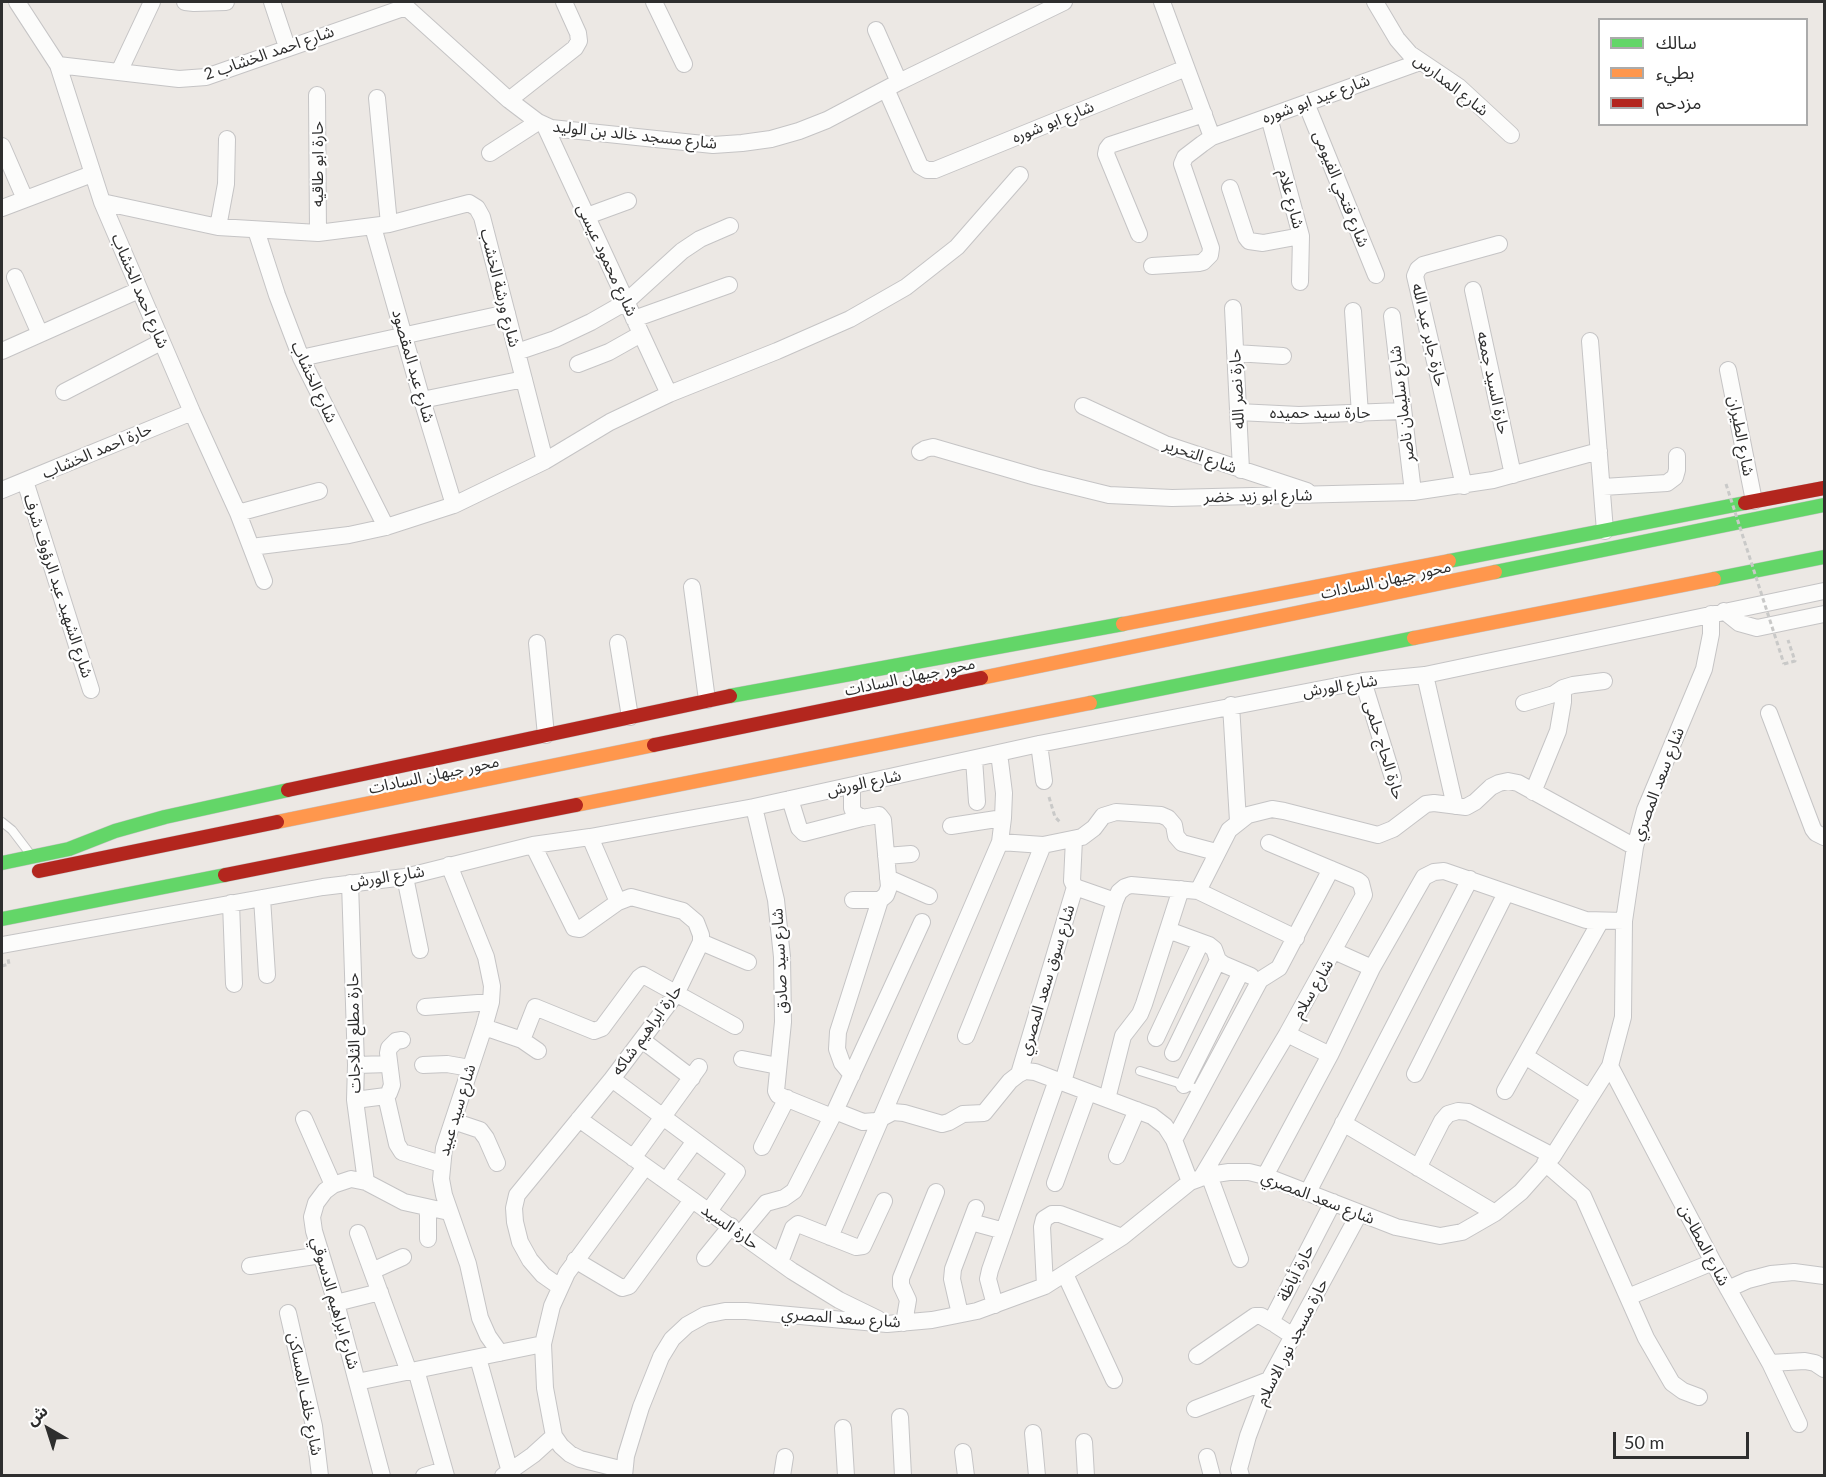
<!DOCTYPE html>
<meta charset="utf-8">
<style>
body{margin:0}
#map{position:relative;width:1826px;height:1477px;overflow:hidden;background:#ece8e4;font-family:Lato,"Noto Sans Arabic",sans-serif}
canvas{display:block}
.frame{position:absolute;inset:0;border:3px solid #2e2e2e;pointer-events:none}
.legend{position:absolute;left:1598px;top:18px;width:210px;height:108px;box-sizing:border-box;background:#fff;border:2px solid #ababab;margin:0;padding:8px 10px;list-style:none;font-size:18px;color:#2e2e2e}
.legend li{display:flex;align-items:center;gap:12px;height:30px}
.legend b{width:30px;border:2px solid #ababab}
.north{position:absolute;left:18px;top:1399px;width:60px;height:60px;-webkit-text-stroke:4px #fff;paint-order:stroke;rotate:321deg;font-size:16px;font-weight:700;line-height:24px;text-align:center;color:#2e2e2e}
.north::after{content:'';display:block;margin:auto;width:21px;height:27px;background:#2e2e2e;clip-path:polygon(50% 0,100% 100%,50% 72%,0 100%)}
.scale{position:absolute;left:1613px;top:1432px;width:136px;height:27px;box-sizing:border-box;border:3px solid #2e2e2e;border-top:0;padding-left:8px;font-size:18px;line-height:21px;white-space:nowrap;color:#2e2e2e;-webkit-text-stroke:4px #fff;paint-order:stroke}
</style>
<div id="map">
<canvas width="1826" height="1477"></canvas>
<div class="frame"></div>
<ul class="legend">
<li><b style="height:8px;background:#63d668"></b>سالك</li>
<li><b style="height:8px;background:#ff974d"></b>بطيء</li>
<li><b style="height:8px;background:#b3261e"></b>مزدحم</li>
</ul>
<div class="north">ش</div>
<div class="scale">50 m</div>
</div>
<script>
const context = document.querySelector('canvas').getContext('2d');
context.lineJoin = 'round';
function shape(rows) {
  const path = new Path2D();
  for (const r of rows) {
    path.moveTo(r[0], r[1]);
    for (let i = 2; i < r.length; i += 2) path.lineTo(r[i], r[i + 1]);
  }
  return path;
}
function stroke(path, color, width, dash) {
  context.strokeStyle = color;
  context.lineWidth = width;
  context.lineCap = dash ? 'butt' : 'round';
  context.setLineDash(dash || []);
  context.stroke(path);
}
function label(font, color, halo, rows, align = 'center') {
  context.font = font + ' Lato,"Noto Sans Arabic",sans-serif';
  context.lineWidth = 4.5;
  context.setLineDash([]);
  context.textBaseline = 'middle';
  context.strokeStyle = halo;
  context.fillStyle = color;
  for (const [text, x, y, turn = 0] of rows) {
    context.save();
    context.translate(x, y);
    context.rotate((+turn || 0) * Math.PI / 180);
    context.textAlign = isNaN(turn) ? turn : align;
    if (halo) context.strokeText(text, 0, 0);
    context.fillText(text, 0, 0);
    context.restore();
  }
}
const lane = shape([
 [2,822,12,830,31,855],
 [1140,1071,1201,1090]
]);
const street = shape([
 [17,2,58,65,102,202,192,412,238,513,264,581],
 [185,2,194,3,226,2],
 [272,2,287,47],
 [403,2,406,7,509,100,538,122,551,128,713,145,742,143,771,139,799,131,827,120,899,82,1064,2],
 [654,2,684,64],
 [1162,2,1212,137],
 [1375,2,1397,39,1410,54,1459,87,1511,135],
 [876,30,899,82],
 [58,65,179,79,206,77,406,7],
 [119,72,152,2],
 [886,89,920,166,927,170,935,170,1186,68],
 [317,95,318,233],
 [377,98,389,224],
 [509,100,575,48,579,41,578,33,564,2],
 [1306,103,1376,275],
 [1269,117,1301,236,1300,282],
 [545,126,669,394],
 [2,146,25,199],
 [490,153,538,122],
 [1230,188,1246,237,1249,241,1263,243,1301,236],
 [102,202,218,227,318,233,389,224,469,203,477,208,482,217,545,461],
 [2,208,92,174],
 [587,216,628,201],
 [218,227,226,184,227,139],
 [373,227,422,400,454,505],
 [256,230,277,295,301,358,386,527],
 [1139,234,1106,154,1107,149,1110,145,1204,114],
 [1152,266,1199,263,1203,262,1210,255,1211,248,1182,164,1185,157,1202,144,1212,137,1420,62],
 [15,277,40,334],
 [1473,290,1513,475],
 [1233,308,1241,470],
 [1353,311,1360,414],
 [1392,316,1413,492],
 [634,319,729,285],
 [1590,341,1605,531],
 [2,351,139,290],
 [517,352,555,339,591,322,626,302,682,251,700,239,730,226],
 [1235,353,1283,356],
 [301,358,507,313],
 [578,364,609,352,641,334],
 [1728,370,1754,501],
 [64,392,161,342],
 [422,400,524,379],
 [1083,406,1165,444,1307,491],
 [1238,412,1299,415,1402,411],
 [920,452,925,449,933,447,1036,477,1109,495,1172,498,1413,492,1493,480,1599,451],
 [25,481,91,690],
 [1464,486,1415,276,1418,269,1423,265,1499,244],
 [1603,487,1667,483,1675,477,1677,470,1677,456],
 [2,490,192,412],
 [238,513,319,491],
 [251,547,349,535,386,527,454,505,545,461,610,422,669,394,777,351,850,319,906,287,957,247,1020,175],
 [692,587,707,700],
 [1724,611,1739,623,1757,628,1824,614],
 [537,643,546,735],
 [618,643,630,717],
 [1425,675,1455,806],
 [1363,681,1393,778],
 [1524,703,1554,694,1563,688,1573,685,1604,681],
 [1231,705,1238,821],
 [1769,713,1813,829,1816,833,1824,837],
 [1039,744,1044,781],
 [974,759,977,802],
 [852,786,852,808,854,813,862,818,879,815,883,820,889,887,886,895,880,900,853,900],
 [1533,792,1558,731,1563,702,1563,688],
 [790,799,799,828,804,833,862,818],
 [754,807,776,900,782,957,783,1022,776,1091,778,1095,832,1117],
 [951,826,1003,818],
 [590,837,618,902],
 [1074,839,1072,881,1075,887,1115,901],
 [1000,842,1043,845,1082,837,1094,828,1103,816,1116,812,1161,815,1168,818,1174,825,1176,836,1182,843,1216,852],
 [533,845,574,928,580,929,618,902,631,897,683,911,696,922,701,935,701,942,676,994,612,1079,517,1195,514,1208,515,1222,520,1242,530,1260,543,1275,560,1287],
 [886,856,911,854],
 [449,865,486,957,492,986,491,1002,484,1027,444,1148,441,1179,444,1195,468,1264,480,1318,488,1336,500,1353],
 [405,877,420,950],
 [888,878,929,896],
 [350,883,356,1065,355,1100,366,1182],
 [1198,891,1229,830,1248,815,1272,809,1284,811,1378,835,1393,829,1426,804,1434,803,1466,807,1475,802,1491,787,1499,783,1508,781,1518,783,1635,847],
 [262,898,267,975],
 [231,903,234,984],
 [1168,930,1209,945,1214,949,1218,960,1223,964,1251,976],
 [701,942,748,962],
 [2,945,323,887,405,877,533,845,590,837,754,807,1039,744,1363,681,1425,675,1824,591],
 [1334,951,1372,968],
 [425,1007,491,1002],
 [484,1027,522,1040,538,1051],
 [1287,1034,1330,1055],
 [966,1036,1043,845],
 [1156,1038,1201,942],
 [522,1040,535,1007,594,1031,602,1028,639,978,643,975,735,1026],
 [642,1040,692,1078],
 [1173,1053,1218,960],
 [1525,1056,1589,1097],
 [742,1059,778,1066],
 [356,1065,389,1064],
 [423,1065,447,1064,470,1068],
 [1610,1066,1713,1262,1770,1363,1799,1424],
 [1019,1074,1075,887],
 [1415,1074,1506,893],
 [852,1075,842,1063,837,1049,838,1032,880,900],
 [612,1079,737,1172,709,1211],
 [1063,1082,1115,901,1119,892,1125,887,1131,885,1198,891,1296,938],
 [1184,1085,1241,972],
 [1505,1091,1600,922],
 [386,1096,397,1144,402,1152,441,1164],
 [1107,1099,1123,1036,1140,1014,1144,1004,1181,889],
 [355,1100,386,1096,389,1093,392,1085,388,1053,389,1048,396,1041,402,1040],
 [835,1111,863,1122,876,1121,893,1112,904,1113,942,1124,949,1122,963,1114,984,1113,1010,1081,1019,1074,1025,1071,1035,1072,1152,1116,1165,1126,1174,1140,1190,1182],
 [304,1119,333,1185],
 [579,1119,792,1271,839,1300,878,1319],
 [453,1121,480,1130,486,1138,497,1163],
 [1343,1123,1495,1213],
 [1174,1140,1260,980,1279,968,1331,869],
 [762,1147,787,1098],
 [1117,1156,1137,1110],
 [633,1158,699,1067],
 [1545,1163,1583,1196,1646,1338,1672,1383,1683,1391,1699,1397],
 [1418,1168,1442,1121,1448,1114,1458,1111,1468,1112,1553,1156],
 [1209,1175,1240,1259],
 [1265,1176,1330,1055,1372,968,1424,877,1434,872,1444,871,1586,920,1624,921],
 [1201,1178,1287,1034,1364,895,1361,883,1357,880,1269,843],
 [666,1181,695,1141],
 [1055,1183,1088,1092],
 [1308,1192,1470,879],
 [971,1222,1004,1231],
 [358,1233,409,1372],
 [741,1233,766,1203,784,1198,794,1191,835,1111,922,922],
 [830,1237,1000,842,1003,818,1004,793,999,753],
 [428,1239,428,1208],
 [705,1258,731,1226],
 [575,1260,622,1288,629,1286,692,1200],
 [780,1262,793,1228,798,1224,856,1247,863,1246,884,1201],
 [250,1266,321,1255],
 [372,1271,403,1257],
 [1065,1274,1114,1380],
 [1045,1286,1042,1227,1044,1219,1052,1214,1060,1214,1122,1237],
 [1728,1289,1748,1280,1771,1274,1794,1272,1824,1276],
 [1628,1297,1713,1262],
 [336,1303,380,1292],
 [995,1305,988,1279,990,1270,1057,1080],
 [288,1313,314,1426,320,1476],
 [960,1314,952,1279,953,1269,976,1208],
 [904,1323,908,1300,901,1285,901,1278,936,1192],
 [1293,1336,1276,1325,1272,1320,1333,1202],
 [1197,1356,1255,1316,1261,1316,1273,1323],
 [478,1358,510,1472],
 [1770,1363,1805,1361,1815,1363,1824,1369],
 [416,1370,446,1476],
 [357,1382,543,1344],
 [1195,1409,1269,1380],
 [900,1417,903,1476],
 [843,1428,846,1476],
 [1033,1433,1037,1476],
 [1084,1442,1086,1476],
 [963,1452,966,1476],
 [1207,1457,1212,1476],
 [624,1470,580,1459,570,1454,561,1446,554,1436,545,1388,543,1344,552,1306,567,1273,645,1167],
 [382,1476,336,1303,314,1231,312,1217,316,1203,325,1191,333,1185,351,1179,366,1182,404,1202,449,1212],
 [424,1476,444,1470],
 [503,1476,533,1455,554,1436],
 [624,1476,626,1456,641,1407,661,1357,672,1339,687,1325,705,1315,725,1311,746,1311,887,1324,932,1320,977,1311,1045,1286,1122,1237,1190,1182,1209,1175,1229,1172,1249,1172,1265,1176,1396,1227,1440,1236,1462,1232,1495,1213,1521,1192,1553,1156,1610,1066,1623,1017,1624,921,1635,847,1645,810,1704,669,1711,634,1711,614],
 [782,1476,785,1457],
 [1241,1476,1239,1469,1248,1436,1269,1380,1359,1214]
]);
const fast = shape([
 [1449,561,1745,503],
 [1495,572,1824,505],
 [1714,579,1824,557],
 [730,696,1123,624],
 [1090,703,1414,638],
 [2,863,69,849,115,831,165,817,288,790],
 [2,919,225,875]
]);
const slow = shape([
 [1123,624,1449,561],
 [1414,638,1714,579],
 [981,678,1495,572],
 [576,805,1090,703],
 [277,822,654,745]
]);
const jam = shape([
 [1745,503,1824,488],
 [654,745,981,678],
 [288,790,730,696],
 [39,871,277,822],
 [225,875,576,805]
]);
stroke(lane, '#c5c4c5', 10);
stroke(street, '#c5c4c5', 18);
stroke(fast, '#c5c4c5', 15);
stroke(slow, '#c5c4c5', 15);
stroke(jam, '#c5c4c5', 15);
stroke(shape([
 [1784,664,1795,661,1788,640],
 [1049,797,1055,817,1061,823],
 [2,966,9,964,8,959]
]), '#c9c9c8', 3, [4.5, 3]);
stroke(lane, '#fcfcfb', 8);
stroke(street, '#fcfcfb', 16);
stroke(fast, '#63d668', 14);
stroke(slow, '#ff974d', 14);
stroke(jam, '#b3261e', 14);
stroke(shape([
 [1726,484,1784,664]
]), '#c9c9c8', 3, [4.5, 3]);
label('16px', '#2e2e2e', '#fff', [
 ["شارع احمد الخشاب 2",269,53,-19],
 ["شارع المدارس",1451,85,38],
 ["شارع عيد ابو شوره",1316,99,-20],
 ["شارع ابو شوره",1053,122,-22],
 ["شارع مسجد خالد بن الوليد",635,135,6],
 ["حارة ابو طاقيه",318,164,-90],
 ["شارع فتحي الفيومى",1341,189,68],
 ["شارع علام",1291,199,75],
 ["شارع محمود عيسى",607,260,65],
 ["شارع ورشة الخشب",500,288,76],
 ["شارع احمد الخشاب",140,291,67],
 ["حارة جابر عبد الله",1429,335,77],
 ["شارع عبد المقصود",413,366,74],
 ["شارع الخشاب",314,382,65],
 ["حارة السيد جمعه",1493,383,78],
 ["حارة نصر الله",1237,389,-93],
 ["شارع سليمان ناصر",1402,404,-97],
 ["حارة سيد حميده",1320,413],
 ["شارع الطيران",1741,436,79],
 ["حارة احمد الخشاب",97,451,-23],
 ["شارع التحرير",1200,456,19],
 ["شارع ابو زيد خضر",1258,496,-1],
 ["محور جيهان السادات",1386,580,-12],
 ["شارع الشهيد عبد الرؤوف شرف",58,586,72],
 ["محور جيهان السادات",910,677,-12],
 ["شارع الورش",1340,686,-9],
 ["حارة الحاج حلمى",1384,750,73],
 ["محور جيهان السادات",434,775,-12],
 ["شارع الورش",864,783,-12],
 ["شارع سعد المصري",1658,784,-69],
 ["شارع الورش",387,877,-9],
 ["شارع سيد صادق",780,961,-93],
 ["شارع سوق سعد المصري",1047,980,-73],
 ["شارع سلام",1313,989,-60],
 ["حارة ابراهيم شاكه",647,1030,-54],
 ["حارة مطلع الثلاجات",354,1033,-91],
 ["شارع سيد عبيد",457,1110,-73],
 ["شارع سعد المصري",1318,1198,21],
 ["حارة السيد",730,1227,35],
 ["شارع المطاحن",1704,1245,62],
 ["حارة أباظة",1296,1273,-63],
 ["شارع ابراهيم الدسوقي",335,1303,74],
 ["شارع سعد المصري",841,1318,4],
 ["حارة مسجد نور الاسلام",1292,1342,-63],
 ["شارع خلف المساكن",305,1394,79]
]);
</script>
